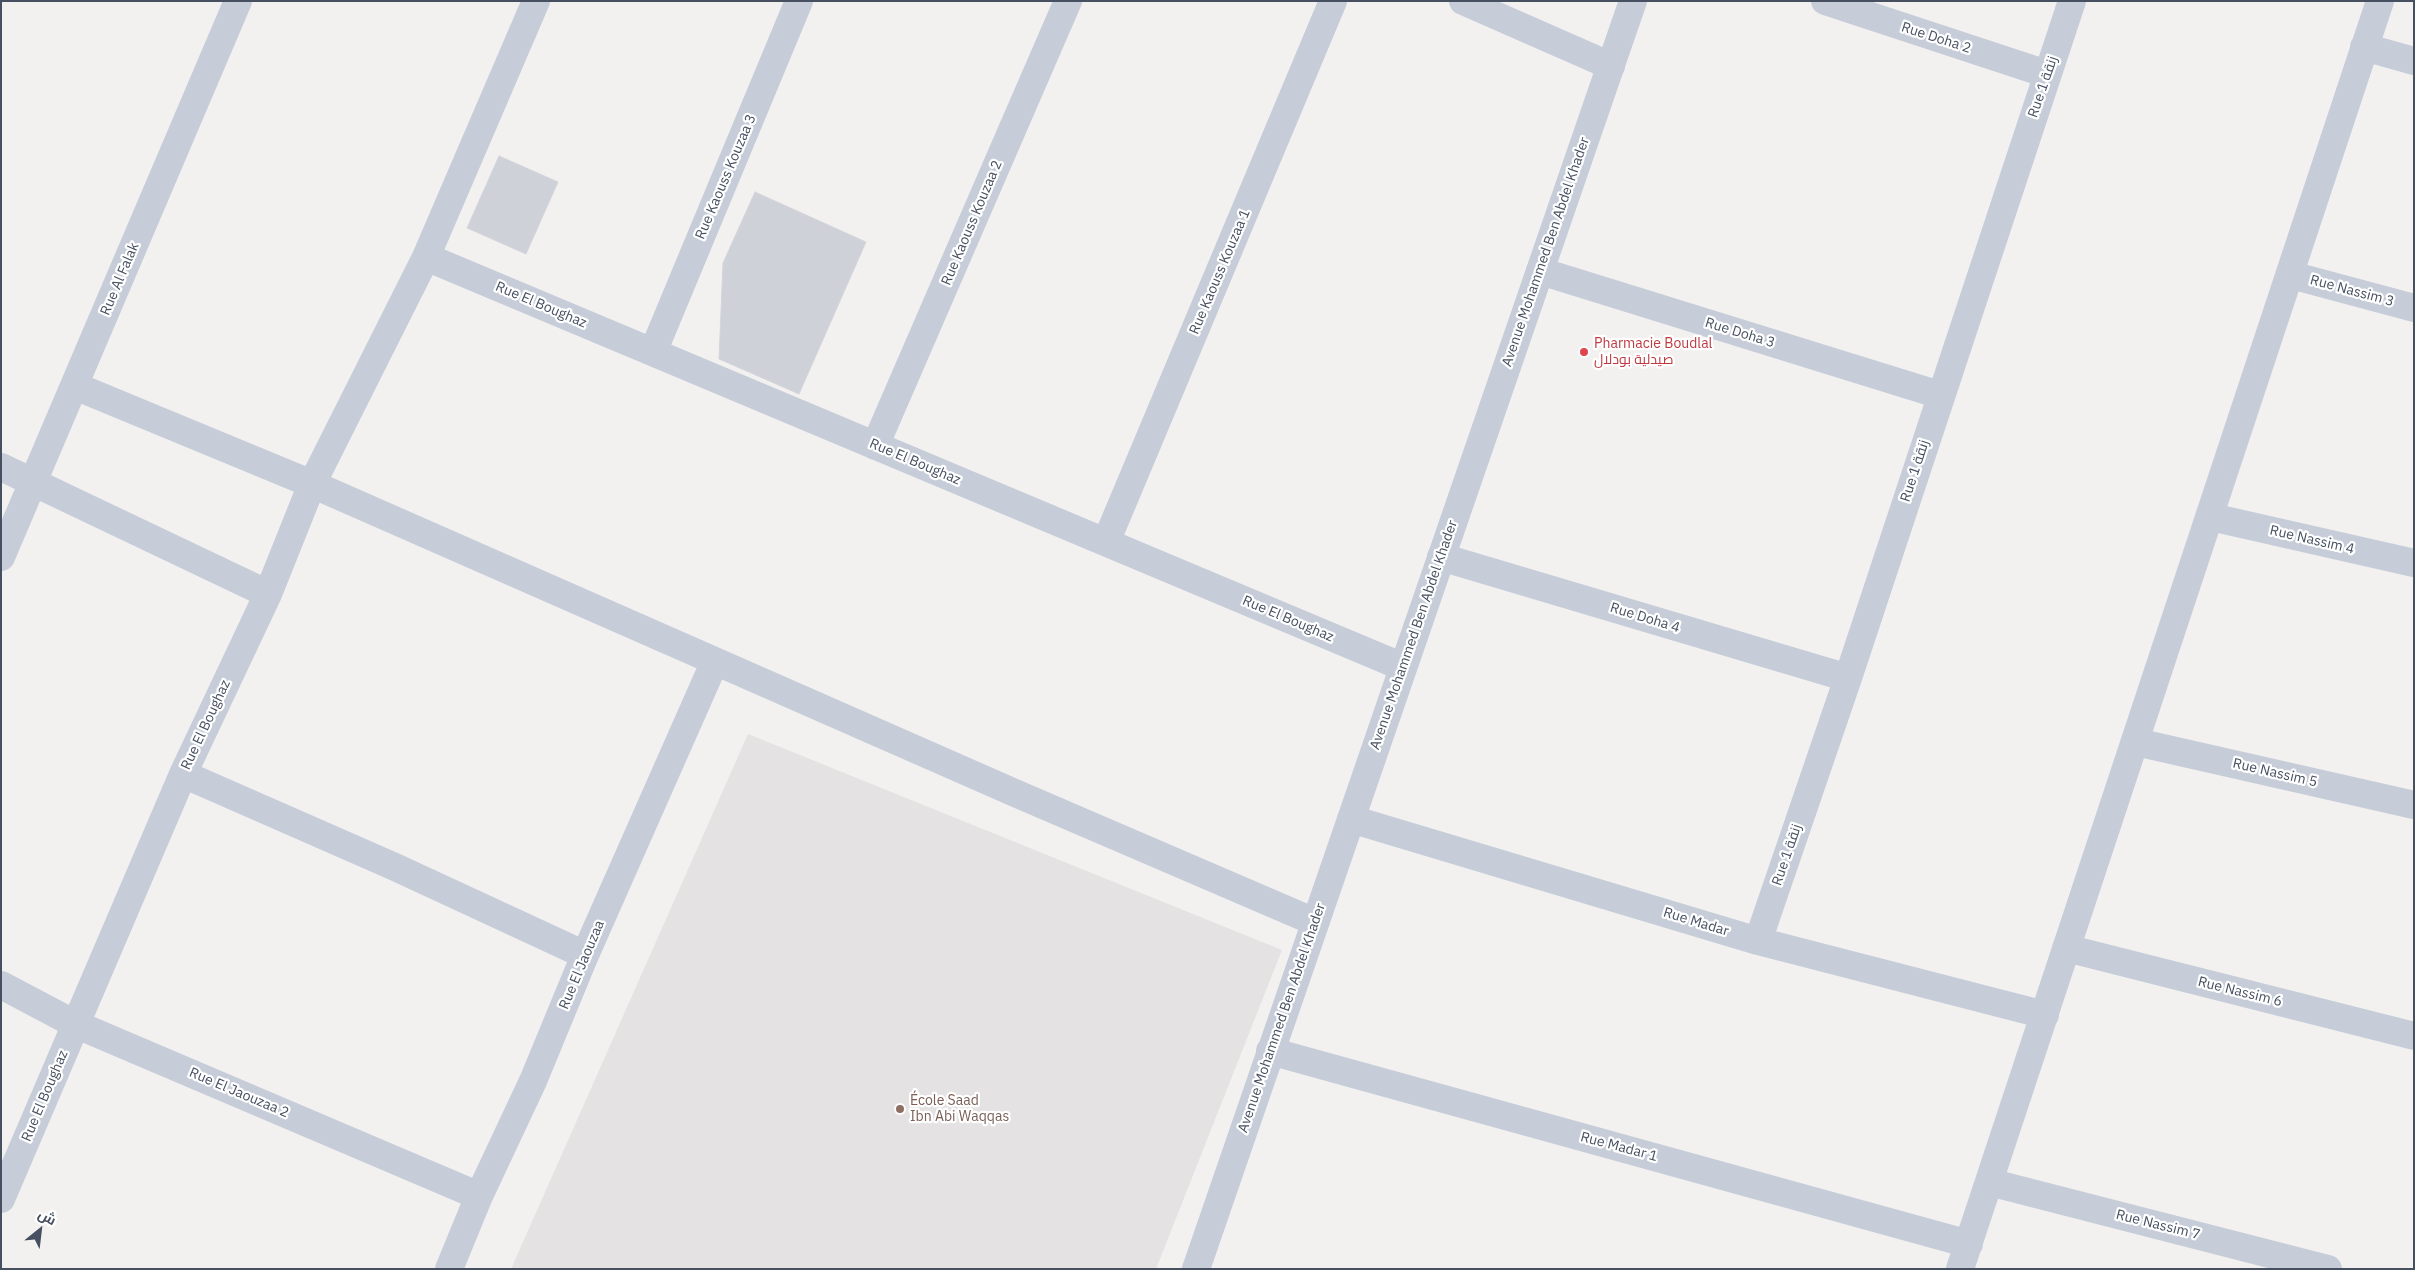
<!DOCTYPE html>
<meta charset="utf-8">
<style>
body{margin:0}
#map{position:relative;width:2415px;height:1270px;overflow:hidden;background:#f3f1f0;font-family:"IBM Plex Sans",Cairo,sans-serif}
canvas{display:block}
.frame{position:absolute;inset:0;border:2px solid #465060;pointer-events:none}
.north{position:absolute;left:15px;top:1205px;width:50px;height:50px;-webkit-text-stroke:4px #fff;paint-order:stroke;rotate:29deg;font-size:14px;font-weight:700;line-height:20px;text-align:center;color:#465060}
.north::after{content:'';display:block;margin:auto;width:18px;height:22px;background:#465060;clip-path:polygon(50% 0,100% 100%,50% 72%,0 100%)}
</style>
<div id="map">
<canvas width="2415" height="1270"></canvas>
<div class="frame"></div>
<div class="north">ش</div>
</div>
<script>
const context = document.querySelector('canvas').getContext('2d');
context.lineJoin = 'round';
function paint(path, color) {
  context.fillStyle = color;
  context.fill(path, 'evenodd');
}
function shape(rows) {
  const path = new Path2D();
  for (const r of rows) {
    path.moveTo(r[0], r[1]);
    for (let i = 2; i < r.length; i += 2) path.lineTo(r[i], r[i + 1]);
  }
  return path;
}
function stroke(path, color, width, dash) {
  context.strokeStyle = color;
  context.lineWidth = width;
  context.lineCap = dash ? 'butt' : 'round';
  context.setLineDash(dash || []);
  context.stroke(path);
}
function label(font, color, halo, rows, align = 'center') {
  context.font = font + ' "IBM Plex Sans",Cairo,sans-serif';
  context.lineWidth = 4.5;
  context.setLineDash([]);
  context.textBaseline = 'middle';
  context.strokeStyle = halo;
  context.fillStyle = color;
  for (const [text, x, y, turn = 0] of rows) {
    context.save();
    context.translate(x, y);
    context.rotate((+turn || 0) * Math.PI / 180);
    context.textAlign = isNaN(turn) ? turn : align;
    if (halo) context.strokeText(text, 0, 0);
    context.fillText(text, 0, 0);
    context.restore();
  }
}
paint(shape([
 [748,734,1282,950,1156,1269,511,1269]
]), '#e4e2e2');
const building = shape([
 [499,156,558,182,526,254,467,228,499,156],
 [755,192,866,242,799,394,719,359,723,263,755,192]
]);
paint(building, '#cfd1d8');
stroke(building, '#d4d5dc', 1);
stroke(shape([
 [1463,1,1611,66],
 [1825,1,2047,74],
 [2364,47,2414,61],
 [426,257,1403,667],
 [1540,271,1940,395],
 [2291,275,2414,308],
 [653,352,799,1],
 [75,386,312,484,1015,793,1315,922],
 [875,446,1068,1],
 [1,467,268,594],
 [2211,517,2414,563],
 [1106,542,1333,1],
 [1,557,238,1],
 [1441,557,1848,678],
 [2136,742,2414,805],
 [183,774,395,867,585,955],
 [1351,819,1758,941,2045,1015],
 [1758,941,1848,678,2072,1],
 [2066,948,2414,1036],
 [1,985,75,1024,479,1196],
 [1270,1051,1969,1244],
 [1989,1182,2328,1269],
 [1,1199,183,774,268,594,312,484,426,257,536,1],
 [449,1269,479,1196,533,1081,585,955,715,661],
 [1960,1269,2380,1]
]), '#c6cdd9', 28);
stroke(shape([
 [1196,1269,1633,1]
]), '#c6cdd9', 28);
for (const [x, y, r, color] of [
 [1584,352,5,"#e0444e"],
 [900,1109,5,"#8d6e63"]
]) {
  const dot = new Path2D();
  dot.arc(x, y, r, 0, 2 * Math.PI);
  context.fillStyle = color;
  context.fill(dot);
  stroke(dot, '#fff', 2);
}
label('14px', '#465060', '#fff', [
 ["Rue Doha 2",1936,38,18],
 ["Rue 1 زنقة",2043,87,-71],
 ["Rue Kaouss Kouzaa 3",726,177,-67],
 ["Rue Kaouss Kouzaa 2",972,223,-67],
 ["Avenue Mohammed Ben Abdel Khader",1546,252,-71],
 ["Rue Kaouss Kouzaa 1",1220,272,-67],
 ["Rue Al Falak",120,279,-67],
 ["Rue Nassim 3",2352,291,15],
 ["Rue El Boughaz",541,305,23],
 ["Rue Doha 3",1740,333,17],
 ["Rue El Boughaz",915,462,23],
 ["Rue 1 زنقة",1915,471,-72],
 ["Rue Nassim 4",2312,540,13],
 ["Rue Doha 4",1645,618,17],
 ["Rue El Boughaz",1288,619,23],
 ["Avenue Mohammed Ben Abdel Khader",1414,635,-71],
 ["Rue El Boughaz",206,725,-65],
 ["Rue Nassim 5",2275,773,13],
 ["Rue 1 زنقة",1787,855,-71],
 ["Rue Madar",1696,922,17],
 ["Rue El Jaouzaa",582,965,-67],
 ["Rue Nassim 6",2240,992,14],
 ["Avenue Mohammed Ben Abdel Khader",1282,1018,-71],
 ["Rue El Jaouzaa 2",239,1093,23],
 ["Rue El Boughaz",45,1096,-67],
 ["Rue Madar 1",1619,1147,15],
 ["Rue Nassim 7",2158,1225,14]
]);
label('14px', '#be3a42', '#fff', [
 ["Pharmacie Boudlal",1594,344],
 ["صيدلية بودلال",1594,360]
], 'left');
label('14px', '#785e54', '#fff', [
 ["École Saad",910,1101],
 ["Ibn Abi Waqqas",910,1117]
], 'left');
</script>
